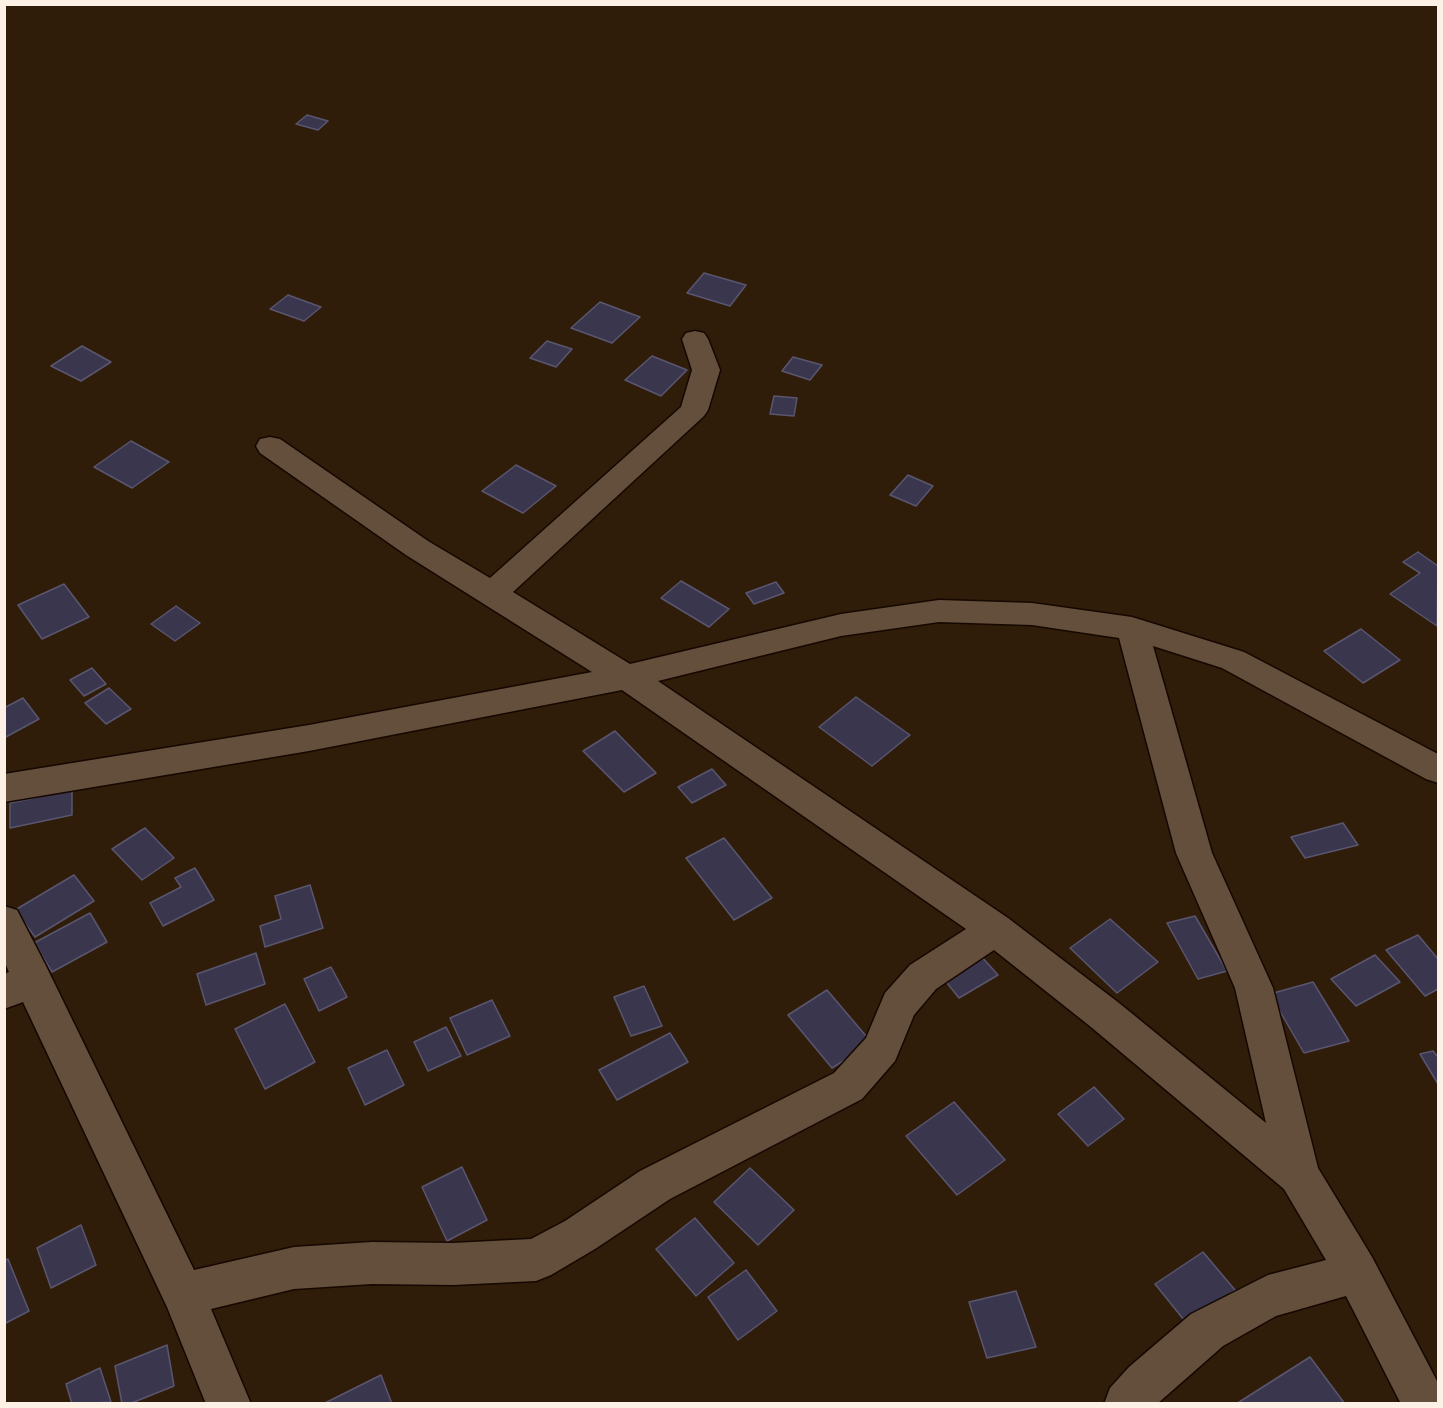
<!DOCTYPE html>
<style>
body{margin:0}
#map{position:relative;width:1443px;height:1408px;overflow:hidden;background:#2f1d0a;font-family:"Public Sans",sans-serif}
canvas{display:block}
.frame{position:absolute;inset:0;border:6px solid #fdf0e5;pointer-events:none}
</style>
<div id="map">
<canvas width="1443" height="1408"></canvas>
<div class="frame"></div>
</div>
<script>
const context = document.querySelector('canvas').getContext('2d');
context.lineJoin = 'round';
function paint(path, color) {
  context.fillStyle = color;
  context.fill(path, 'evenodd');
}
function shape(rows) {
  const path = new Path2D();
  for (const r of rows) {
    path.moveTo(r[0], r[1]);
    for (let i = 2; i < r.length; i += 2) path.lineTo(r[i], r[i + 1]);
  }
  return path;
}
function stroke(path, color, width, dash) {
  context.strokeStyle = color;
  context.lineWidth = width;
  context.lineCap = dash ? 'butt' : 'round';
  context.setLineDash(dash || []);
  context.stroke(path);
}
const building = shape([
 [307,115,328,121,318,130,296,124,307,115],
 [704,273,746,285,730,306,687,293,704,273],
 [288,295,321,307,304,321,270,309,288,295],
 [600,302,640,317,612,343,571,328,600,302],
 [547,341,572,349,556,367,530,358,547,341],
 [82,346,111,362,81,381,51,366,82,346],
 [652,356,687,370,661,396,625,380,652,356],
 [793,357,822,365,810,380,782,371,793,357],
 [774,396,797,398,794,416,770,414,774,396],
 [131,441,169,462,132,488,94,467,131,441],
 [516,465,556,486,523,513,482,491,516,465],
 [908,475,933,486,916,506,890,495,908,475],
 [1418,552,1438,566,1437,626,1390,594,1420,573,1403,562,1418,552],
 [681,581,729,609,709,627,661,598,681,581],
 [776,582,784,593,754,604,746,593,776,582],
 [64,584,89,617,42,639,18,605,64,584],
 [176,606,200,623,175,641,151,624,176,606],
 [1361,629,1400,660,1363,683,1324,651,1361,629],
 [92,668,106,684,84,696,70,680,92,668],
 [109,688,131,709,106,724,85,703,109,688],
 [856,697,910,735,872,766,819,727,856,697],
 [23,698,39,719,4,738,4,708,23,698],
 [615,731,656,773,624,792,583,751,615,731],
 [712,769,726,785,692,803,678,787,712,769],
 [72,790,72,815,10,828,10,803,72,790],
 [1343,823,1358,845,1305,858,1291,837,1343,823],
 [145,828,174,858,142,880,112,849,145,828],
 [724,838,772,898,734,920,686,858,724,838],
 [195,868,214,900,163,926,150,903,181,887,175,878,195,868],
 [74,875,94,901,35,937,15,910,74,875],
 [310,885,323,928,265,947,260,926,281,919,275,896,310,885],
 [90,913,107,942,52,972,34,943,90,913],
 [1195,916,1227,971,1198,979,1167,923,1195,916],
 [1110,919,1158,962,1117,993,1070,948,1110,919],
 [1418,935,1438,959,1438,989,1425,996,1386,950,1418,935],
 [256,953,265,984,206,1005,197,974,256,953],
 [1375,955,1400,982,1356,1006,1331,979,1375,955],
 [981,956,998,975,959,998,943,978,981,956],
 [331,967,347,997,319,1011,304,979,331,967],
 [1313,982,1349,1041,1304,1053,1270,994,1313,982],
 [644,986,662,1026,631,1036,614,997,644,986],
 [827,990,872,1043,832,1068,788,1015,827,990],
 [492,1000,510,1036,467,1055,450,1018,492,1000],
 [285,1004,315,1062,265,1089,235,1029,285,1004],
 [446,1027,461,1056,428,1071,414,1042,446,1027],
 [670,1033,688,1062,617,1100,599,1070,670,1033],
 [387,1050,404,1085,365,1105,348,1068,387,1050],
 [1433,1051,1438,1057,1438,1084,1420,1054,1433,1051],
 [1094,1087,1124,1119,1088,1146,1058,1114,1094,1087],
 [954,1102,1005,1160,957,1195,906,1136,954,1102],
 [462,1167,487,1220,447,1241,422,1187,462,1167],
 [750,1168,794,1210,758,1245,714,1202,750,1168],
 [695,1218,734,1263,696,1296,656,1249,695,1218],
 [81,1225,96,1265,51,1288,37,1248,81,1225],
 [1203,1252,1235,1290,1188,1325,1155,1284,1203,1252],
 [8,1259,29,1311,4,1324,4,1261,8,1259],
 [746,1270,777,1311,738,1340,708,1297,746,1270],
 [1016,1291,1036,1347,987,1358,969,1302,1016,1291],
 [167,1345,174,1386,129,1404,122,1404,115,1366,167,1345],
 [1310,1357,1345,1404,1236,1404,1310,1357],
 [100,1368,111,1402,72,1404,66,1384,100,1368],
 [381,1375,392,1404,323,1404,381,1375]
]);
paint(building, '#39364e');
stroke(building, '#5a5670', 1.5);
const minor = shape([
 [695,331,704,333,708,339,720,370,708,410,704,416,513,592,630,664,841,614,939,600,1032,603,1132,617,1244,652,1438,754,1438,783,1426,779,1222,668,1153,646,1212,853,1273,988,1318,1168,1372,1257,1438,1383,1438,1404,1401,1404,1346,1296,1276,1316,1223,1346,1157,1404,1104,1404,1110,1388,1129,1367,1191,1314,1268,1275,1326,1260,1284,1189,1091,1027,994,950,936,989,914,1015,895,1061,862,1099,670,1199,595,1249,551,1275,536,1281,453,1285,372,1284,294,1289,211,1309,251,1404,206,1404,167,1307,23,1002,4,1009,4,974,9,972,4,961,4,906,17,910,46,966,194,1270,294,1247,372,1242,453,1243,531,1239,565,1221,640,1171,834,1073,866,1038,885,993,910,965,966,929,622,690,309,751,4,802,4,774,309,725,592,672,406,555,260,453,256,446,260,439,270,437,280,439,428,541,490,578,681,407,692,370,682,339,686,333,695,331],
 [939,622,1032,625,1119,638,1176,853,1235,988,1266,1123,1119,1003,1008,918,658,681,841,636,939,622]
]);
stroke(minor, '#160700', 3);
paint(minor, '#634f3b');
</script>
